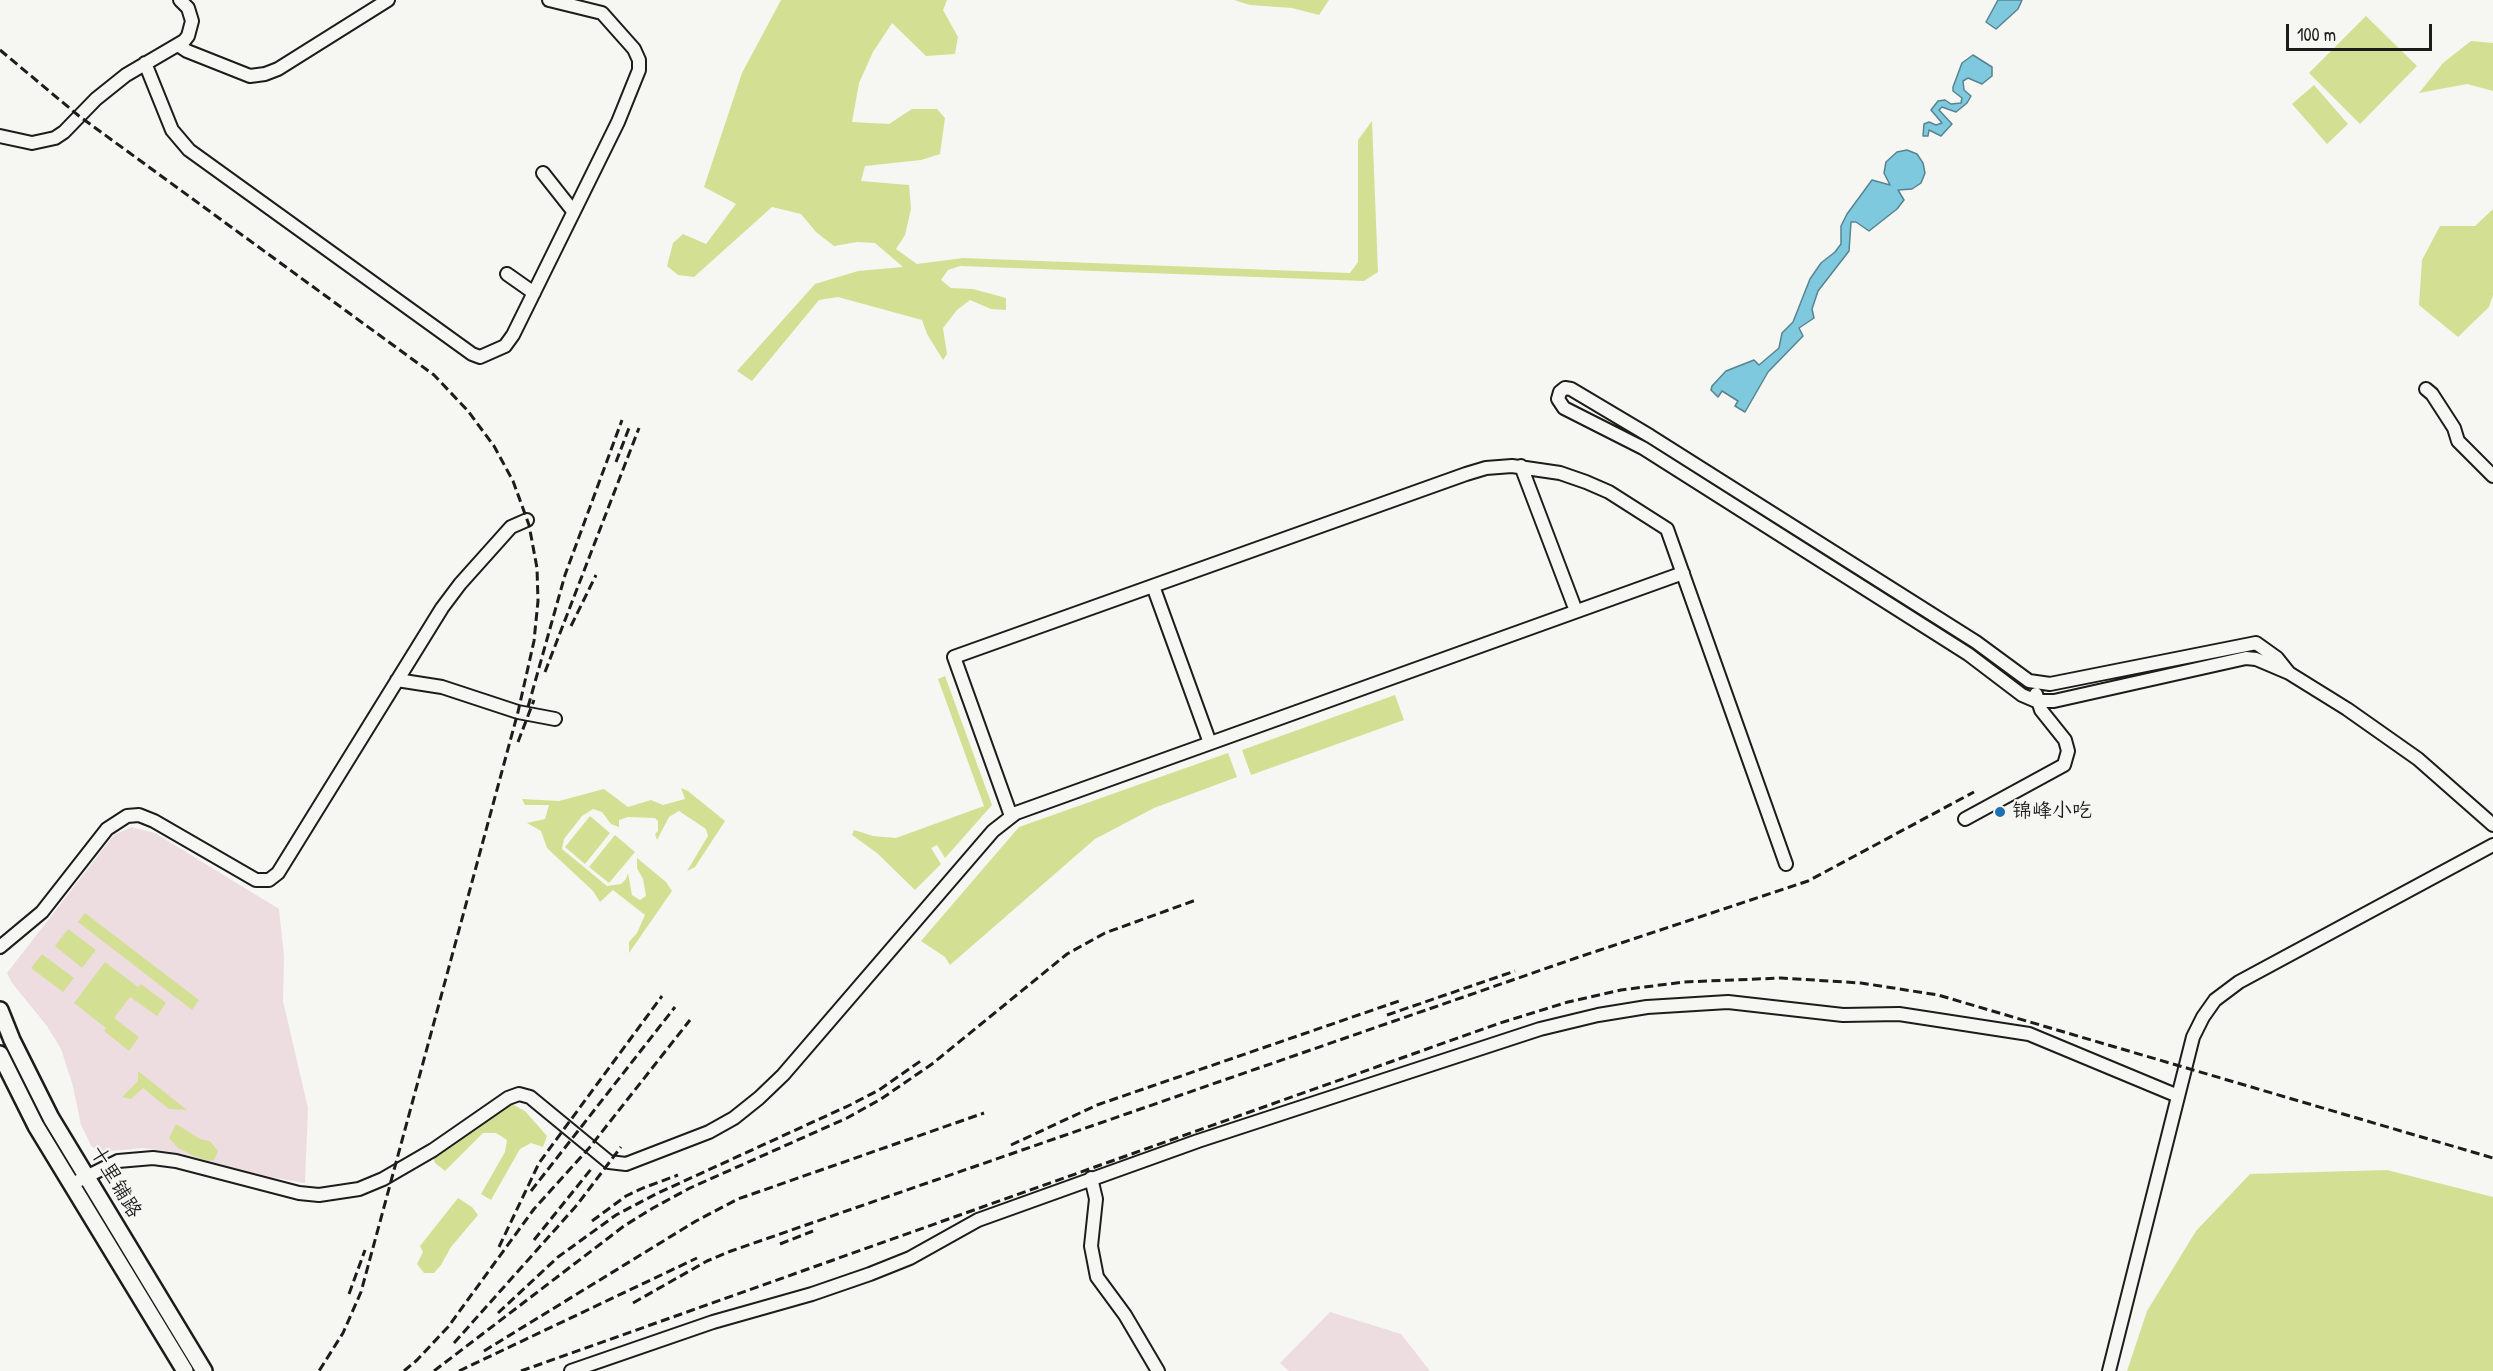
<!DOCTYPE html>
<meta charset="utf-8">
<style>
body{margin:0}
#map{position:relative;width:2493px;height:1371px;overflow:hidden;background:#f6f6f2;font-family:"Patrick Hand",sans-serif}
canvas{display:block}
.scale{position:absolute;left:2286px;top:24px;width:146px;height:27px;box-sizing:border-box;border:3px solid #1c1c1c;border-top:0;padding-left:8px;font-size:18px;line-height:21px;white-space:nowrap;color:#1c1c1c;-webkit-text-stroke:4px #f6f6f2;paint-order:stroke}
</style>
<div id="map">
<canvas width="2493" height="1371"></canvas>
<div class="scale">100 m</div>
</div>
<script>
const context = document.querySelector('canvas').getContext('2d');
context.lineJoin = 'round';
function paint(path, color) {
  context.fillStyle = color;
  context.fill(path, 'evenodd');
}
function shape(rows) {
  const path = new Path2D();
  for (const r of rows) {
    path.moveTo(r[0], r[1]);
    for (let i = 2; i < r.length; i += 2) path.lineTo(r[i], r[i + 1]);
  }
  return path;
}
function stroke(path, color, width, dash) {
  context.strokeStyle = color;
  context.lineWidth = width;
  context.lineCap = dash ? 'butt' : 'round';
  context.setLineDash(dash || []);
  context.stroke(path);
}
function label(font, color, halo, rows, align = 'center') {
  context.font = font + ' "Patrick Hand","LXGW WenKai TC",sans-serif';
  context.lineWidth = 4.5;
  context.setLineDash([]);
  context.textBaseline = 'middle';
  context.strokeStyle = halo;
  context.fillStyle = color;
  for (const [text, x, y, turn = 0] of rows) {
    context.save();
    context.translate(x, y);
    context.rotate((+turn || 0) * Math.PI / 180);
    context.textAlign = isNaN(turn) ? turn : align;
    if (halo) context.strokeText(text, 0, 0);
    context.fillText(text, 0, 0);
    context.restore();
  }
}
paint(shape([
 [131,827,155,833,279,909,284,956,283,1001,308,1108,305,1183,270,1177,172,1152,143,1148,101,1152,91,1146,88,1139,81,1125,73,1086,61,1049,47,1026,12,983,7,973,114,835],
 [1330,1312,1401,1334,1430,1371,1289,1371,1280,1363]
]), '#eedde0');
paint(shape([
 [781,0,947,0,943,10,958,37,955,54,926,56,892,23,873,52,859,83,852,122,889,124,912,109,937,109,945,118,940,154,921,160,865,166,861,181,909,185,911,209,905,235,896,249,917,264,963,258,1350,273,1358,262,1358,140,1372,121,1378,272,1364,281,960,266,948,270,941,280,951,288,973,289,1006,298,1006,310,991,309,970,300,957,310,943,328,947,354,943,360,927,334,922,320,838,297,819,300,752,381,737,371,815,284,858,271,903,267,875,243,857,242,834,246,816,232,801,214,772,207,694,277,678,275,667,266,673,243,683,234,706,244,736,204,704,187,742,73],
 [1234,0,1329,0,1319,15,1292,8,1250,5],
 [2366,16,2417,66,2360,124,2309,73],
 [2471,41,2493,43,2493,91,2467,84,2419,93,2443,63],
 [2314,85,2348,124,2327,144,2292,104],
 [2493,209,2493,295,2489,307,2458,337,2419,305,2422,260,2440,226,2475,226],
 [945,676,992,805,945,858,937,845,931,848,941,864,915,890,877,853,852,835,854,830,873,836,896,838,984,806,938,679],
 [1395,695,1404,720,1251,775,1242,750],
 [1228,753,1237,777,1154,808,1095,839,950,965,945,957,921,941,1019,827],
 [681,788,688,791,725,821,695,867,687,871,708,836,706,829,679,811,669,817,657,840,655,834,658,831,658,821,655,818,628,817,619,820,619,827,611,824,602,812,593,809,582,816,564,839,562,849,607,886,621,884,626,879,628,873,632,895,640,900,646,896,643,879,637,868,637,858,666,882,672,891,629,953,629,942,637,933,645,915,613,890,600,902,593,891,547,848,541,831,527,823,545,819,549,805,525,805,522,799,559,801,604,789,628,807,651,800,663,805,685,799],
 [590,816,610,833,585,864,565,847],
 [615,835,635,852,609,883,589,867],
 [85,913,199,1000,192,1010,78,922],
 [68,929,96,950,82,968,55,946],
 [42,954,74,978,63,992,31,968],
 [105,962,138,987,141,984,166,1003,157,1016,130,997,114,1018,139,1037,129,1051,104,1031,106,1028,74,1003],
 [138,1071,187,1110,169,1109,143,1088,131,1099,122,1097,138,1081],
 [508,1102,525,1111,547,1136,543,1147,531,1143,520,1149,491,1200,481,1194,505,1152,507,1140,496,1133,483,1133,445,1171,435,1163,430,1147,466,1120,486,1120,502,1111],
 [176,1124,200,1139,210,1141,218,1151,214,1160,208,1161,194,1156,178,1148,169,1138],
 [2387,1170,2493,1197,2493,1371,2127,1371,2147,1311,2196,1231,2250,1174],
 [458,1198,472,1207,478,1215,451,1247,441,1265,434,1273,424,1273,417,1264,423,1252,420,1246]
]), '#d3e093');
const water = shape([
 [1998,0,2022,0,2018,9,1996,29,1986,22,1998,0],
 [1973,55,1992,67,1992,76,1982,84,1968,78,1963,81,1964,90,1971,96,1967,103,1956,112,1942,107,1939,110,1952,124,1941,136,1929,130,1928,136,1923,136,1924,124,1929,122,1936,125,1942,123,1931,110,1938,101,1945,100,1951,104,1961,103,1962,98,1953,91,1953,87,1962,63,1973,55],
 [1907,150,1917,154,1923,163,1925,173,1921,183,1912,189,1898,190,1904,200,1897,209,1869,231,1856,222,1851,222,1849,251,1818,291,1812,309,1814,318,1799,328,1803,336,1768,372,1745,412,1735,406,1738,401,1722,391,1718,397,1711,390,1712,386,1726,371,1754,360,1759,365,1779,348,1782,333,1793,322,1810,279,1821,263,1835,252,1841,244,1841,226,1847,214,1872,180,1890,185,1884,173,1886,162,1897,152,1907,150]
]);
paint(water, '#7ec9de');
stroke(water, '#578490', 1.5);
const minor = shape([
 [178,45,187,51,250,76,265,74,278,69,388,0],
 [145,63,172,130,189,150,472,354,480,357,505,346,513,335,618,122,639,70,639,60,634,49,602,13,549,0],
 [0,136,32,143,55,138,64,132,96,99,126,75,184,41,188,36,192,21,188,8,180,0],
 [543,173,573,211],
 [507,274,534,293],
 [2426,389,2432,394,2454,428,2458,441,2493,476],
 [1521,466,1576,611],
 [1153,586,1210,743],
 [2289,673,2277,658,2256,643,2050,684,2029,681,1976,642,1650,436,1571,389,1565,388,1560,392,1558,399,1564,408,1643,448,1968,654,2022,695,2036,701,2054,701,2246,658,2256,659,2289,673,2347,709,2418,759,2493,825],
 [397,680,442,687,518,712,555,719],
 [1011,816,954,657,1466,474,1486,468,1512,466,1560,473,1586,482,1609,492,1667,529,1786,864],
 [1965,819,2064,765,2068,751,2065,740,2041,710,2036,694],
 [0,947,42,912,107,829,127,816,139,815,154,821,256,880,269,880,278,873,442,608,460,584,511,527,527,520],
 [1091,1178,1096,1199,1091,1246,1097,1277,1125,1315,1158,1371],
 [78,1181,118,1161,153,1158,176,1161,299,1193,319,1195,359,1189,383,1179,433,1150,508,1098,519,1094,530,1097,609,1162,626,1164,709,1132,734,1118,759,1098,783,1075,993,831,1016,813,1683,573],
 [571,1371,713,1322,812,1294,870,1274,910,1258,978,1220,1198,1141,1540,1029,1598,1015,1647,1007,1728,1002,1843,1015,1899,1014,2029,1034,2178,1096],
 [2109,1371,2193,1037,2203,1017,2215,1000,2239,982,2493,845]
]);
const major = shape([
 [0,1010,12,1040,51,1118,204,1371],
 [0,1054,36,1126,185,1371]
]);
stroke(minor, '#1c1c1c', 16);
stroke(major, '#1c1c1c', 20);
stroke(minor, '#f6f6f2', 12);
stroke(major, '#f6f6f2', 15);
stroke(shape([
 [0,50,79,116,434,375,468,411,494,446,513,481,529,525,537,568,538,601,534,641,518,712,361,1292,343,1333,319,1371],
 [616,462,629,428],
 [571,626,596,575],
 [545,672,639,428],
 [528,707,565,575,622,420],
 [518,742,534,700],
 [1387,1015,1515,971],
 [1011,1145,1097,1105,1399,1001],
 [531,1191,675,1007],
 [592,1221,626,1196,643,1188,678,1175],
 [534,1240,592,1168],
 [780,1244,813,1231],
 [499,1247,539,1163,662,996],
 [349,1294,365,1250],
 [633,1303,707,1261,731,1251,1576,958,1808,881,1974,792],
 [498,1313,558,1257,616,1215,656,1194,850,1105,879,1090,922,1060],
 [454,1343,577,1205,621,1147],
 [484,1351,696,1221,738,1199,984,1113],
 [404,1371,417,1360,448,1327,534,1209,590,1147,690,1020],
 [434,1371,624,1226,653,1208,690,1188,847,1118,881,1099,932,1064,1067,954,1105,933,1196,900],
 [459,1371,697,1258],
 [521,1371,1500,1023,1568,1002,1621,990,1684,982,1781,978,1861,983,1938,995,2493,1158]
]), '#1c1c1c', 3, [9, 4.5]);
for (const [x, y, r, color] of [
 [2000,812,6,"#1f6fb2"]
]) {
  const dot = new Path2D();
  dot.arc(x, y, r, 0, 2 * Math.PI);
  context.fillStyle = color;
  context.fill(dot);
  stroke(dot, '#f6f6f2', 2);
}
label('20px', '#1c1c1c', '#f6f6f2', [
 ["锦峰小吃",2012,812]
], 'left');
label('20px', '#1c1c1c', '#f6f6f2', [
 ["十里铺路",115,1182,59]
]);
</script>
